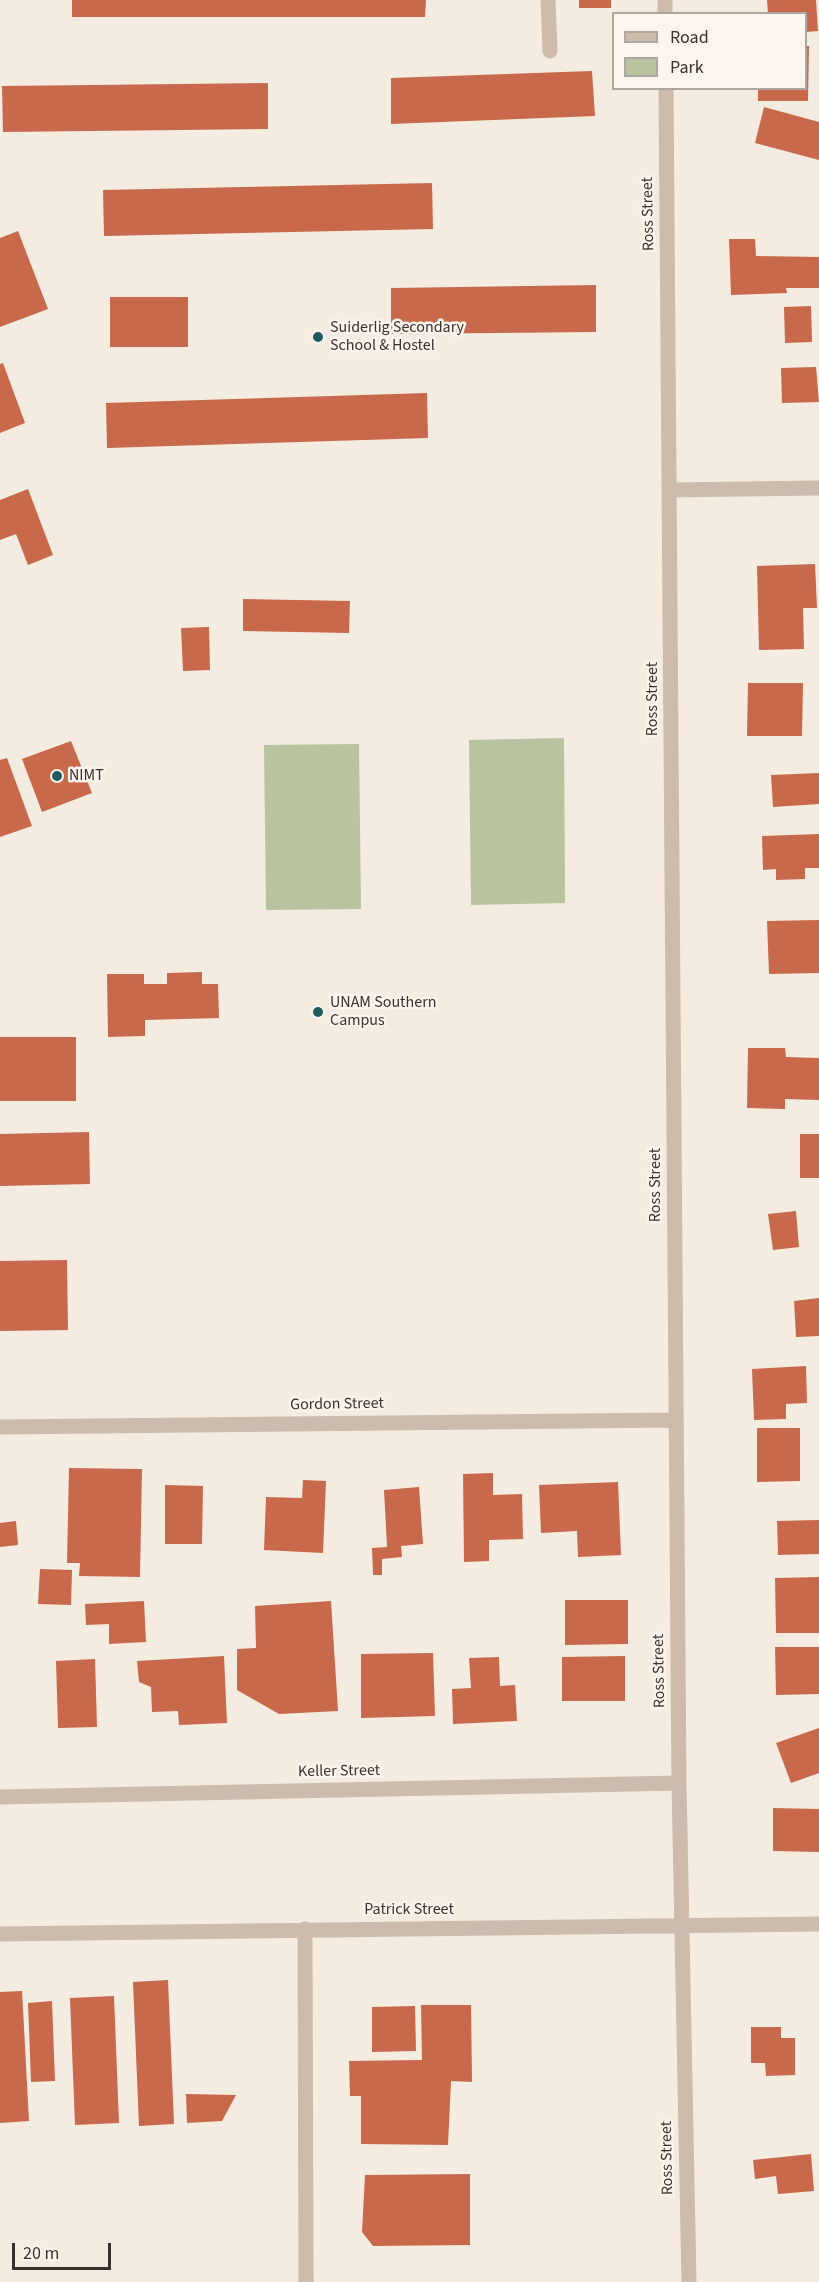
<!DOCTYPE html>
<style>
body{margin:0}
#map{position:relative;width:819px;height:2282px;overflow:hidden;background:#f4ebe1;font-family:"Source Sans 3",sans-serif}
canvas{display:block}
.legend{position:absolute;left:612px;top:12px;width:195px;height:78px;box-sizing:border-box;background:#fbf5ee;border:2px solid #aea6a0;margin:0;padding:8px 10px;list-style:none;font-size:18px;color:#3b302b}
.legend li{display:flex;align-items:center;gap:12px;height:30px}
.legend b{width:30px;border:2px solid #aea6a0}
.scale{position:absolute;left:12px;top:2243px;width:99px;height:27px;box-sizing:border-box;border:3px solid #3b302b;border-top:0;padding-left:8px;font-size:18px;line-height:21px;white-space:nowrap;color:#3b302b;-webkit-text-stroke:4px #fbf5ee;paint-order:stroke}
</style>
<div id="map">
<canvas width="819" height="2282"></canvas>
<ul class="legend">
<li><b style="height:8px;background:#cdbbac"></b>Road</li>
<li><b style="height:16px;background:#b8c4a0"></b>Park</li>
</ul>
<div class="scale">20 m</div>
</div>
<script>
const context = document.querySelector('canvas').getContext('2d');
context.lineJoin = 'round';
function paint(path, color) {
  context.fillStyle = color;
  context.fill(path, 'evenodd');
}
function shape(rows) {
  const path = new Path2D();
  for (const r of rows) {
    path.moveTo(r[0], r[1]);
    for (let i = 2; i < r.length; i += 2) path.lineTo(r[i], r[i + 1]);
  }
  return path;
}
function stroke(path, color, width, dash) {
  context.strokeStyle = color;
  context.lineWidth = width;
  context.lineCap = dash ? 'butt' : 'round';
  context.setLineDash(dash || []);
  context.stroke(path);
}
function label(font, color, halo, rows, align = 'center') {
  context.font = font + ' "Source Sans 3",sans-serif';
  context.lineWidth = 5;
  context.setLineDash([]);
  context.textBaseline = 'middle';
  context.strokeStyle = halo;
  context.fillStyle = color;
  for (const [text, x, y, turn = 0] of rows) {
    context.save();
    context.translate(x, y);
    context.rotate((+turn || 0) * Math.PI / 180);
    context.textAlign = isNaN(turn) ? turn : align;
    if (halo) context.strokeText(text, 0, 0);
    context.fillText(text, 0, 0);
    context.restore();
  }
}
paint(shape([
 [564,738,565,903,471,905,469,740],
 [359,744,361,909,266,910,264,745]
]), '#b8c4a0');
paint(shape([
 [72,0,426,0,425,17,72,17],
 [579,0,611,0,611,8,579,8],
 [767,0,816,0,818,31,806,32,806,14,768,14],
 [806,46,809,46,808,101,758,101,758,88,806,88],
 [592,71,595,116,391,124,391,78],
 [268,83,268,129,3,132,2,86],
 [764,107,819,122,819,160,755,143],
 [432,183,433,229,104,236,103,190],
 [18,231,48,309,0,327,0,238],
 [729,239,755,239,756,256,819,257,819,288,786,288,787,293,731,295],
 [596,285,596,332,391,334,391,288],
 [110,297,188,297,188,347,110,347],
 [811,306,812,342,785,343,784,307],
 [3,363,25,423,0,433,0,364],
 [816,367,819,402,782,403,781,368],
 [427,393,428,438,107,448,106,403],
 [28,489,53,555,28,565,16,534,0,540,0,500],
 [815,564,817,608,803,608,804,649,759,650,757,566],
 [243,599,350,601,349,633,243,631],
 [209,627,210,670,183,671,181,628],
 [748,683,803,683,802,736,747,736],
 [71,741,92,793,42,812,22,759],
 [7,758,32,826,0,837,0,760],
 [819,773,819,804,773,807,771,775],
 [819,834,819,868,805,868,805,879,776,880,776,869,763,870,762,836],
 [819,920,819,973,769,974,767,921],
 [202,972,202,984,218,984,219,1018,145,1020,145,1036,108,1037,107,974,144,974,144,984,167,984,167,973],
 [0,1037,76,1037,76,1101,0,1101],
 [748,1048,785,1048,786,1057,819,1058,819,1100,785,1099,785,1109,747,1108],
 [89,1132,90,1184,0,1186,0,1134],
 [800,1134,819,1134,819,1178,800,1178],
 [796,1211,799,1247,773,1250,768,1214],
 [67,1260,68,1330,0,1331,0,1261],
 [819,1298,819,1336,796,1337,794,1301],
 [806,1366,807,1403,786,1404,786,1419,754,1420,752,1369],
 [757,1428,800,1428,800,1481,757,1482],
 [69,1468,142,1469,140,1577,79,1576,80,1563,67,1563],
 [493,1473,493,1495,522,1494,523,1539,489,1540,489,1561,464,1562,463,1474],
 [303,1480,326,1481,323,1553,264,1550,266,1497,302,1498],
 [618,1482,621,1555,578,1557,577,1531,541,1533,539,1485],
 [165,1485,203,1486,202,1544,165,1544],
 [419,1487,423,1544,401,1546,402,1557,382,1559,382,1575,373,1575,372,1548,387,1547,384,1490],
 [819,1520,819,1554,778,1555,777,1521],
 [16,1521,18,1545,0,1547,0,1523],
 [40,1569,72,1570,71,1605,38,1604],
 [819,1577,819,1633,776,1633,775,1578],
 [565,1600,628,1600,628,1644,565,1645],
 [144,1601,146,1642,109,1644,109,1624,86,1625,85,1604],
 [331,1601,338,1711,279,1714,237,1690,237,1649,256,1648,255,1606],
 [775,1647,819,1647,819,1694,776,1695],
 [433,1653,435,1716,361,1718,361,1654],
 [224,1656,227,1723,179,1725,178,1711,152,1712,151,1687,139,1682,137,1661],
 [625,1656,625,1701,562,1701,562,1657],
 [499,1657,500,1686,515,1685,517,1721,453,1724,452,1689,471,1688,469,1658],
 [95,1659,97,1727,58,1728,56,1661],
 [819,1728,819,1773,791,1783,776,1743],
 [773,1808,819,1809,819,1852,773,1851],
 [168,1980,174,2124,139,2126,133,1982],
 [22,1991,29,2121,0,2123,0,1992],
 [114,1996,119,2123,75,2125,70,1998],
 [52,2001,55,2081,31,2082,28,2003],
 [421,2005,471,2005,472,2082,451,2081,448,2145,361,2144,361,2096,350,2096,349,2061,422,2060],
 [415,2006,416,2051,372,2052,372,2007],
 [751,2027,781,2027,781,2038,795,2038,795,2075,766,2076,765,2063,751,2063],
 [186,2094,236,2095,222,2121,187,2123],
 [811,2154,814,2191,778,2194,776,2176,755,2179,753,2160],
 [470,2174,470,2245,373,2246,362,2232,365,2175]
]), '#c8694b');
stroke(shape([
 [548,0,550,51],
 [665,0,665,14],
 [666,88,679,1783,689,2282],
 [670,490,819,488],
 [0,1427,675,1420],
 [0,1797,679,1783],
 [305,1929,306,2282],
 [0,1934,819,1924]
]), '#cdbbac', 15);
for (const [x, y, r, color] of [
 [318,337,6,"#1f5a5e"],
 [57,776,6,"#1f5a5e"],
 [318,1012,6,"#1f5a5e"]
]) {
  const dot = new Path2D();
  dot.arc(x, y, r, 0, 2 * Math.PI);
  context.fillStyle = color;
  context.fill(dot);
  stroke(dot, '#fbf5ee', 2);
}
label('16px', '#3b302b', '#fbf5ee', [
 ["Ross Street",649,214,-91],
 ["Ross Street",653,699,-90],
 ["Ross Street",656,1185,-90],
 ["Gordon Street",337,1405,-1],
 ["Ross Street",660,1671,-91],
 ["Keller Street",339,1772,-1],
 ["Patrick Street",409,1910],
 ["Ross Street",668,2158,-91]
]);
label('16px', '#3b302b', '#fbf5ee', [
 ["Suiderlig Secondary",330,328],
 ["School & Hostel",330,346],
 ["NIMT",69,776],
 ["UNAM Southern",330,1003],
 ["Campus",330,1021]
], 'left');
</script>
